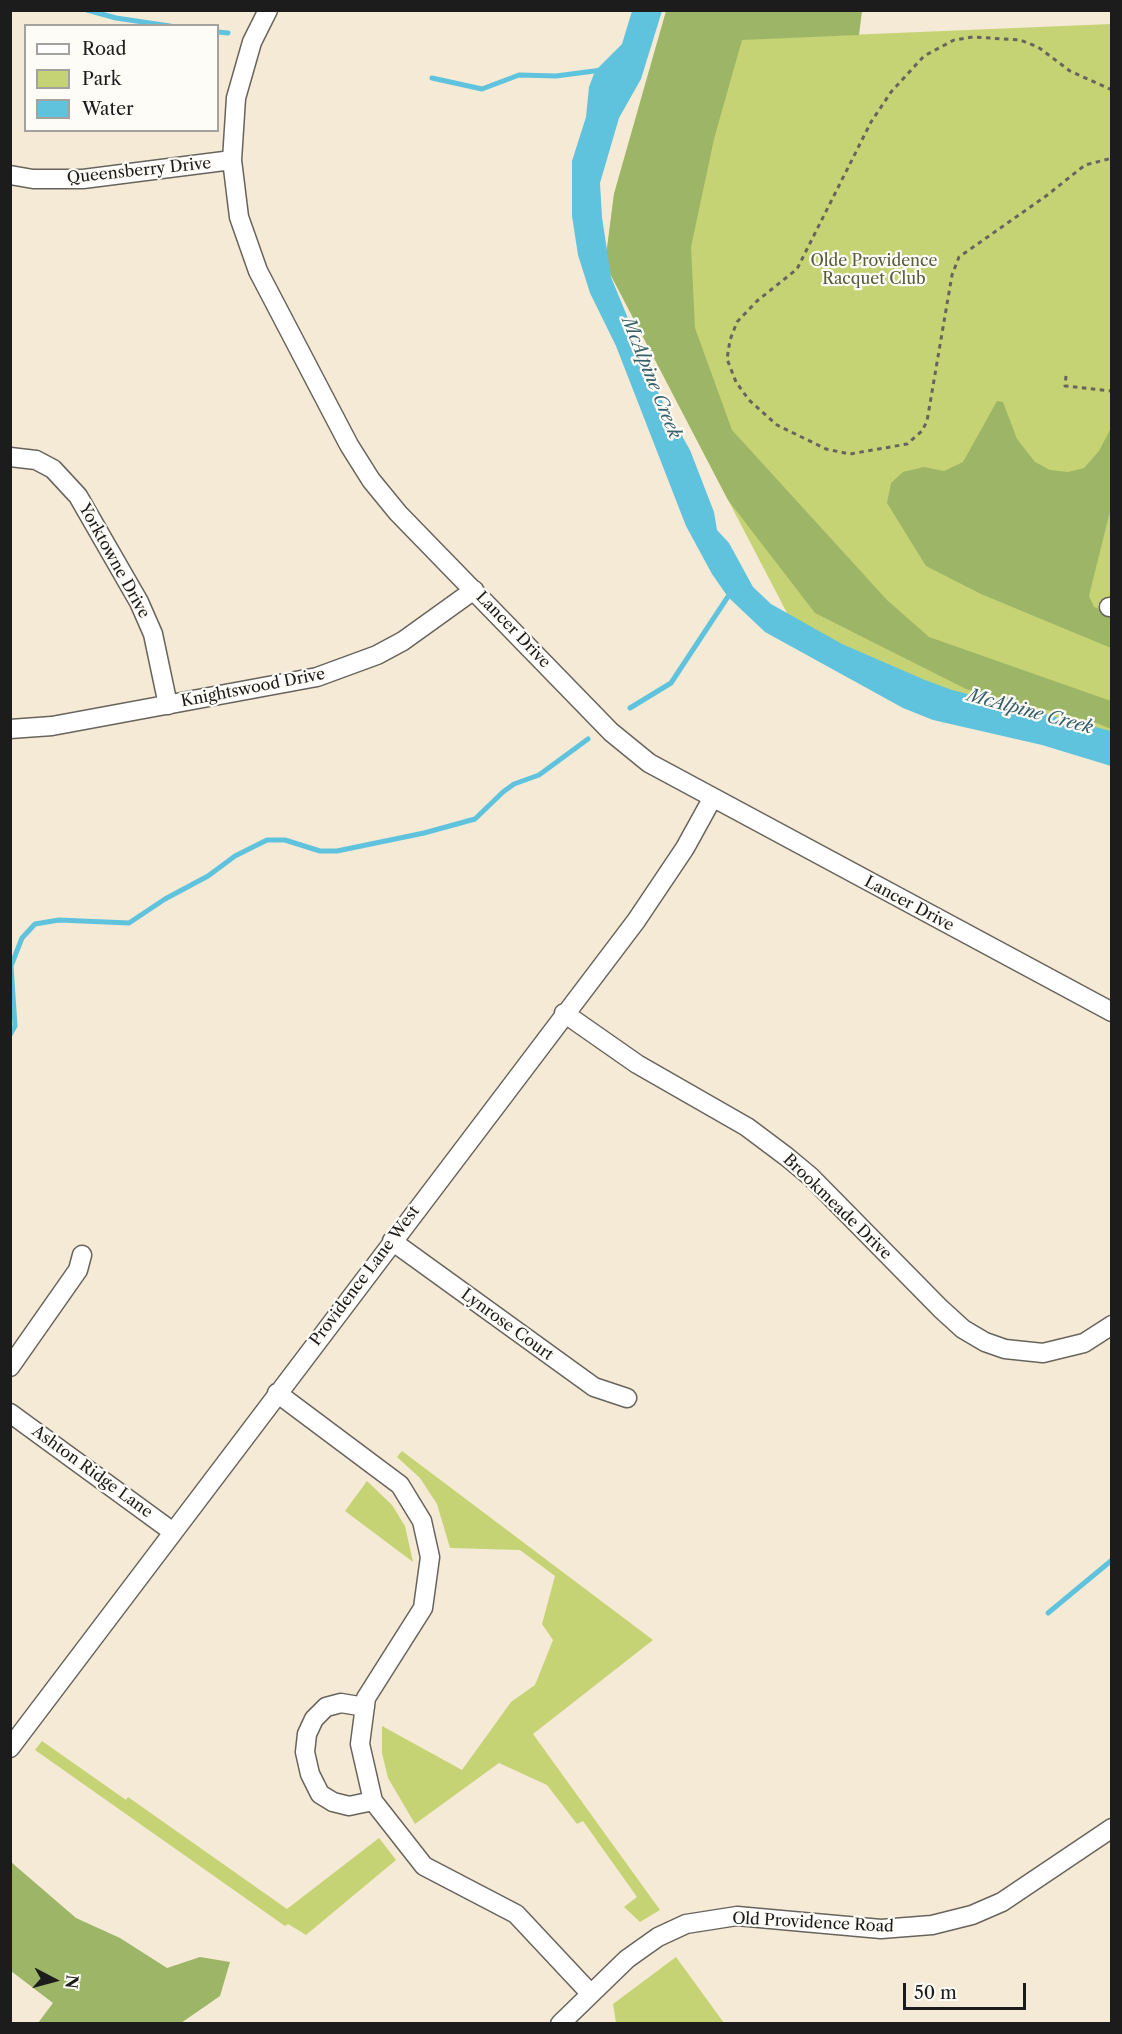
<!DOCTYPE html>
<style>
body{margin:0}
#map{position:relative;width:1122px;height:2034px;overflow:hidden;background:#f5ead5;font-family:"Libre Caslon Text",serif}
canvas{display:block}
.frame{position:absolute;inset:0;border:12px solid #1c1c1c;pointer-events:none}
.legend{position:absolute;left:24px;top:24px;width:195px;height:108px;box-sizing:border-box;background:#fdfcf7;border:2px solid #a3a29f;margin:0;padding:8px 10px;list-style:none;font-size:18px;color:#1c1c1c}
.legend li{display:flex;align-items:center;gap:12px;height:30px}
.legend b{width:30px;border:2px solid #a3a29f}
.north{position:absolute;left:24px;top:1950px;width:60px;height:60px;-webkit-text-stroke:4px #fdfcf7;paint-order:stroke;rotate:96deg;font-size:16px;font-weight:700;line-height:24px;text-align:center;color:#1c1c1c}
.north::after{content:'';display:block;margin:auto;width:21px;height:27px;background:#1c1c1c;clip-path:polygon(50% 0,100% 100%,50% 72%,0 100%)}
.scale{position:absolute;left:903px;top:1983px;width:123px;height:27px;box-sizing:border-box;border:3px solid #1c1c1c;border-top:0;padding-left:8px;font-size:18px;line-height:21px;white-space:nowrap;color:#1c1c1c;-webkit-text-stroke:4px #fdfcf7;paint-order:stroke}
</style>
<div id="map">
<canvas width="1122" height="2034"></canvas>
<div class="frame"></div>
<ul class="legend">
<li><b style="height:8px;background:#fff"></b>Road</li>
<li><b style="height:16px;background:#c5d374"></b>Park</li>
<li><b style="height:16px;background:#60c3de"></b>Water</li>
</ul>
<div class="north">N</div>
<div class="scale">50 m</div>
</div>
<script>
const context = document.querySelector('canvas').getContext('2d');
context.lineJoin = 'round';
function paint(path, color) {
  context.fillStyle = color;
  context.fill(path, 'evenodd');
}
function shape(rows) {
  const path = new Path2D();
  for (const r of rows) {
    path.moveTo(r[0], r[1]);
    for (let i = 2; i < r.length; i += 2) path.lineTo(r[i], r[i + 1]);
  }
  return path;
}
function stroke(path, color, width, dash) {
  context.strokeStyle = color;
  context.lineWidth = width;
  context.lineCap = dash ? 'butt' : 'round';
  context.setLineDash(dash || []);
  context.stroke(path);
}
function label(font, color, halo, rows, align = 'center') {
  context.font = font + ' "Libre Caslon Text",serif';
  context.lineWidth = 4.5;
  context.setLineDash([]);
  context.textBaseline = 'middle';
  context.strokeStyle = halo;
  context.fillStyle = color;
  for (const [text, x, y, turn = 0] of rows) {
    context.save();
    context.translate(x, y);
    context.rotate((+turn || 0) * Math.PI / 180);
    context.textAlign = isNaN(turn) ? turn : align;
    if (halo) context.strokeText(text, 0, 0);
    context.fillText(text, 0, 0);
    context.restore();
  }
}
paint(shape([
 [1111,24,1111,752,798,634,605,264,614,194,657,43],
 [402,1451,653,1640,533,1734,660,1910,640,1922,624,1907,637,1897,583,1821,577,1824,547,1785,499,1763,415,1824,388,1778,382,1753,382,1726,462,1770,511,1702,535,1685,553,1640,542,1624,555,1576,520,1550,450,1548,437,1504,420,1478,397,1457],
 [367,1481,392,1505,405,1526,413,1562,345,1511],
 [42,1741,126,1800,128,1797,287,1909,379,1838,396,1860,306,1935,288,1924,285,1926,35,1750],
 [676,1957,724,2023,616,2023,613,2004]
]), '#c5d374');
paint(shape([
 [666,11,862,11,859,35,742,40,714,139,691,247,695,328,732,430,887,600,929,637,1111,701,1111,729,1094,722,966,689,815,613,728,500,605,264,614,194],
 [997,401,1003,402,1017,439,1035,462,1050,470,1068,472,1084,468,1099,451,1111,428,1111,507,1089,596,1094,607,1111,613,1111,648,981,594,926,566,887,503,891,483,903,472,924,467,944,471,963,462],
 [11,1862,76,1918,120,1938,167,1968,200,1957,230,1962,220,1996,181,2023,38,2023,53,2003,11,1971]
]), '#9cb566');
paint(shape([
 [632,11,662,11,641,79,619,118,600,183,602,217,611,277,661,399,690,450,714,512,717,530,729,543,753,587,771,604,842,644,925,680,952,690,1111,731,1111,766,1042,745,933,720,903,708,765,632,728,597,712,574,686,526,616,346,590,293,578,255,572,216,572,161,586,117,589,87,595,71,622,44]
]), '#60c3de');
stroke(shape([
 [87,10,116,18,170,26],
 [218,32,228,33],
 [432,78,482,89,519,75,556,76,602,70],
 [630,708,671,683,731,592],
 [10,1035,15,1026,11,966,22,938,35,924,59,920,129,923,165,899,208,876,235,856,267,840,285,840,320,851,337,851,424,833,475,819,503,792,514,784,539,775,588,739],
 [1048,1613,1112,1560]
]), '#60c3de', 5);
const minor = shape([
 [268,10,252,42,236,98,232,160,239,217,258,271,349,445,371,480,398,513,611,732,649,763,1112,1012],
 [10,175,33,179,83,179,232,160],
 [10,457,36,460,53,469,78,496,139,602,153,634,168,705],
 [1109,607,1112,607],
 [10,729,52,726,317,677,377,655,403,641,474,590],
 [564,1013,637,1064,747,1127,787,1157,811,1177,941,1309,963,1329,985,1342,1005,1349,1043,1353,1084,1343,1112,1325],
 [392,1241,594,1387,627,1398],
 [10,1367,78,1270,82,1255],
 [277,1393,400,1485,422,1521,430,1557,423,1608,366,1698,360,1744,373,1801,424,1866,516,1914,590,1993],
 [10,1413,173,1532],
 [365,1707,341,1703,326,1707,314,1719,307,1734,305,1752,310,1774,320,1794,333,1802,349,1806,373,1801],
 [10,1748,636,921,685,848,712,799],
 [560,2024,627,1959,658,1937,686,1924,737,1916,881,1929,932,1925,972,1915,1002,1902,1112,1828]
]);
stroke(minor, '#68645d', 21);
stroke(shape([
 [1112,90,1070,71,1038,47,1020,40,973,37,954,40,924,56,891,92,871,122,797,269,757,301,737,322,730,340,727,359,736,382,749,400,777,425,826,449,850,454,907,444,922,431,927,421,952,275,959,257,1046,196,1085,165,1112,158],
 [1066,376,1065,386,1112,391]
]), '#68645d', 3, [4.5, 4.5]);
stroke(minor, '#fff', 18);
label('16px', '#1c1c1c', '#fdfcf7', [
 ["Queensberry Drive",139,171,-6],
 ["Yorktowne Drive",114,561,61],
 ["Lancer Drive",513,630,46],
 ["Knightswood Drive",253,688,-11],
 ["Lancer Drive",909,904,28],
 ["Brookmeade Drive",837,1207,44],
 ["Providence Lane West",365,1276,-53],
 ["Lynrose Court",507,1325,36],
 ["Ashton Ridge Lane",92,1472,36],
 ["Old Providence Road",813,1923,3]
]);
label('16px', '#575c3b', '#fdfcf7', [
 ["Olde Providence",874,261],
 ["Racquet Club",874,279]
]);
label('italic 18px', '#375f6a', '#fdfcf7', [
 ["McAlpine Creek",651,378,68],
 ["McAlpine Creek",1030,712,15]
]);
</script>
